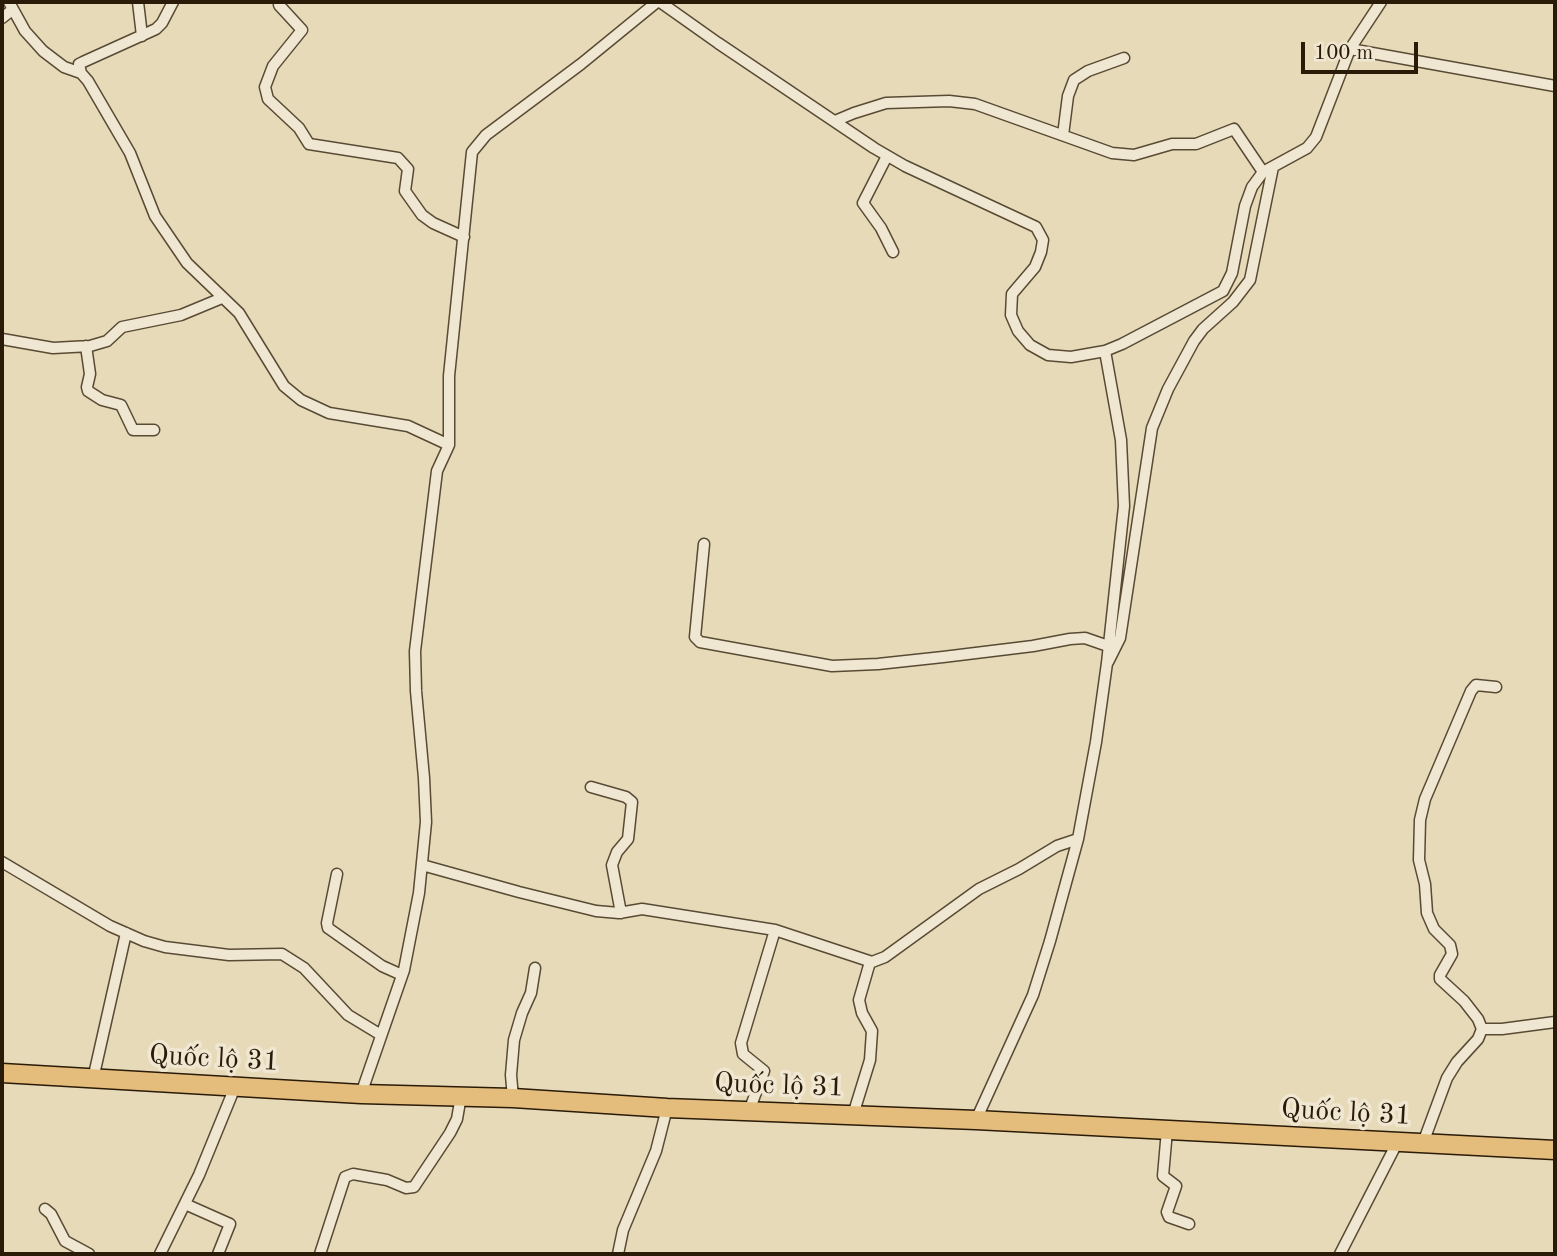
<!DOCTYPE html>
<meta charset="utf-8">
<style>
body{margin:0}
#map{position:relative;width:1557px;height:1256px;overflow:hidden;background:#e7dab8;font-family:"Old Standard TT",serif}
canvas{display:block}
.frame{position:absolute;inset:0;border:4px solid #2a1a08;pointer-events:none}
.scale{position:absolute;left:1301px;top:42px;width:117px;height:32px;box-sizing:border-box;border:4px solid #2a1a08;border-top:0;padding-left:9px;font-size:21px;line-height:24px;white-space:nowrap;color:#2a1a08;-webkit-text-stroke:5px #efe7d1;paint-order:stroke}
</style>
<div id="map">
<canvas width="1557" height="1256"></canvas>
<div class="frame"></div>
<div class="scale">100 m</div>
</div>
<script>
const context = document.querySelector('canvas').getContext('2d');
context.lineJoin = 'round';
function shape(rows) {
  const path = new Path2D();
  for (const r of rows) {
    path.moveTo(r[0], r[1]);
    for (let i = 2; i < r.length; i += 2) path.lineTo(r[i], r[i + 1]);
  }
  return path;
}
function stroke(path, color, width, dash) {
  context.strokeStyle = color;
  context.lineWidth = width;
  context.lineCap = dash ? 'butt' : 'round';
  context.setLineDash(dash || []);
  context.stroke(path);
}
function label(font, color, halo, rows, align = 'center') {
  context.font = font + ' "Old Standard TT",serif';
  context.lineWidth = 7;
  context.setLineDash([]);
  context.textBaseline = 'middle';
  context.strokeStyle = halo;
  context.fillStyle = color;
  for (const [text, x, y, turn = 0] of rows) {
    context.save();
    context.translate(x, y);
    context.rotate((+turn || 0) * Math.PI / 180);
    context.textAlign = isNaN(turn) ? turn : align;
    if (halo) context.strokeText(text, 0, 0);
    context.fillText(text, 0, 0);
    context.restore();
  }
}
const street = shape([
 [9,2,25,31,43,51,64,67,81,73,88,81,130,153,155,216,187,263,239,313,284,386,301,400,329,413,408,426,449,445],
 [138,2,142,36],
 [660,2,718,43,874,148,905,166,1036,227,1043,240,1041,252,1035,267,1012,294,1011,315,1018,331,1030,345,1048,355,1071,357,1105,351,1122,344,1223,291,1232,273,1245,206,1252,187,1263,172,1307,148,1316,137,1350,49,1381,2],
 [279,5,302,30,273,66,265,87,268,99,299,128,309,144,398,158,408,169,405,191,422,215,433,223,464,237],
 [2,18,12,10],
 [1350,49,1555,86],
 [81,73,79,64,83,62,156,29,162,23,173,2],
 [835,121,854,113,886,103,949,101,975,104,1112,153,1134,155,1172,144,1196,144,1234,129,1263,172],
 [1063,135,1068,96,1074,80,1088,71,1124,58],
 [887,156,863,203,881,228,893,252],
 [2,339,53,348,90,346,107,341,122,327,181,315,222,298],
 [86,346,90,374,87,387,88,391,102,400,121,405,133,430,154,430],
 [704,544,695,637,700,642,832,666,878,664,943,657,1033,646,1070,639,1085,638,1108,646],
 [1108,662,1120,638,1152,428,1168,389,1194,341,1203,329,1233,302,1250,280,1273,167],
 [591,787,626,797,632,802,628,839,617,852,612,865,621,913],
 [2,862,110,926,144,941,165,947,229,955,282,954,304,968,348,1015,381,1035],
 [422,865,519,892,596,911,619,913,642,909,775,930,872,962,885,957,979,889,1019,869,1057,846,1078,839],
 [337,874,327,923,328,928,382,966,402,975],
 [1482,1029,1502,1029,1555,1022],
 [93,1079,126,933],
 [361,1094,404,970,419,893,426,822,424,778,416,691,415,651,437,471,449,445,449,376,472,152,486,135,581,64,657,2],
 [513,1098,511,1075,514,1040,522,1013,531,993,535,968],
 [749,1111,764,1071,743,1054,741,1043,775,930],
 [853,1115,870,1060,872,1031,862,1013,859,1000,870,962],
 [976,1120,1033,995,1050,941,1078,839,1096,742,1107,663,1124,506,1121,440,1105,351],
 [1167,1130,1163,1176,1176,1186,1167,1212,1169,1217,1189,1224],
 [1423,1143,1447,1078,1457,1062,1478,1039,1482,1029,1478,1019,1464,1001,1440,979,1440,975,1452,954,1450,945,1434,929,1427,913,1425,884,1419,860,1420,820,1425,799,1471,691,1476,685,1496,687],
 [185,1204,230,1224,218,1254],
 [45,1209,51,1214,65,1241,89,1254],
 [160,1254,199,1175,235,1087],
 [320,1254,345,1177,353,1174,387,1180,406,1188,414,1187,450,1133,457,1119,461,1096],
 [618,1254,623,1230,656,1151,667,1108],
 [1340,1254,1397,1143]
]);
const highway = shape([
 [2,1073,361,1094,513,1098,667,1108,976,1120,1555,1150]
]);
stroke(street, '#594a34', 13);
stroke(highway, '#2a1a08', 21);
stroke(street, '#efe7d1', 10);
stroke(highway, '#e4bd7c', 18);
label('28px', '#2a1a08', '#efe7d1', [
 ["Quốc lộ 31",214,1059,3],
 ["Quốc lộ 31",779,1086,2],
 ["Quốc lộ 31",1346,1113,3]
]);
</script>
